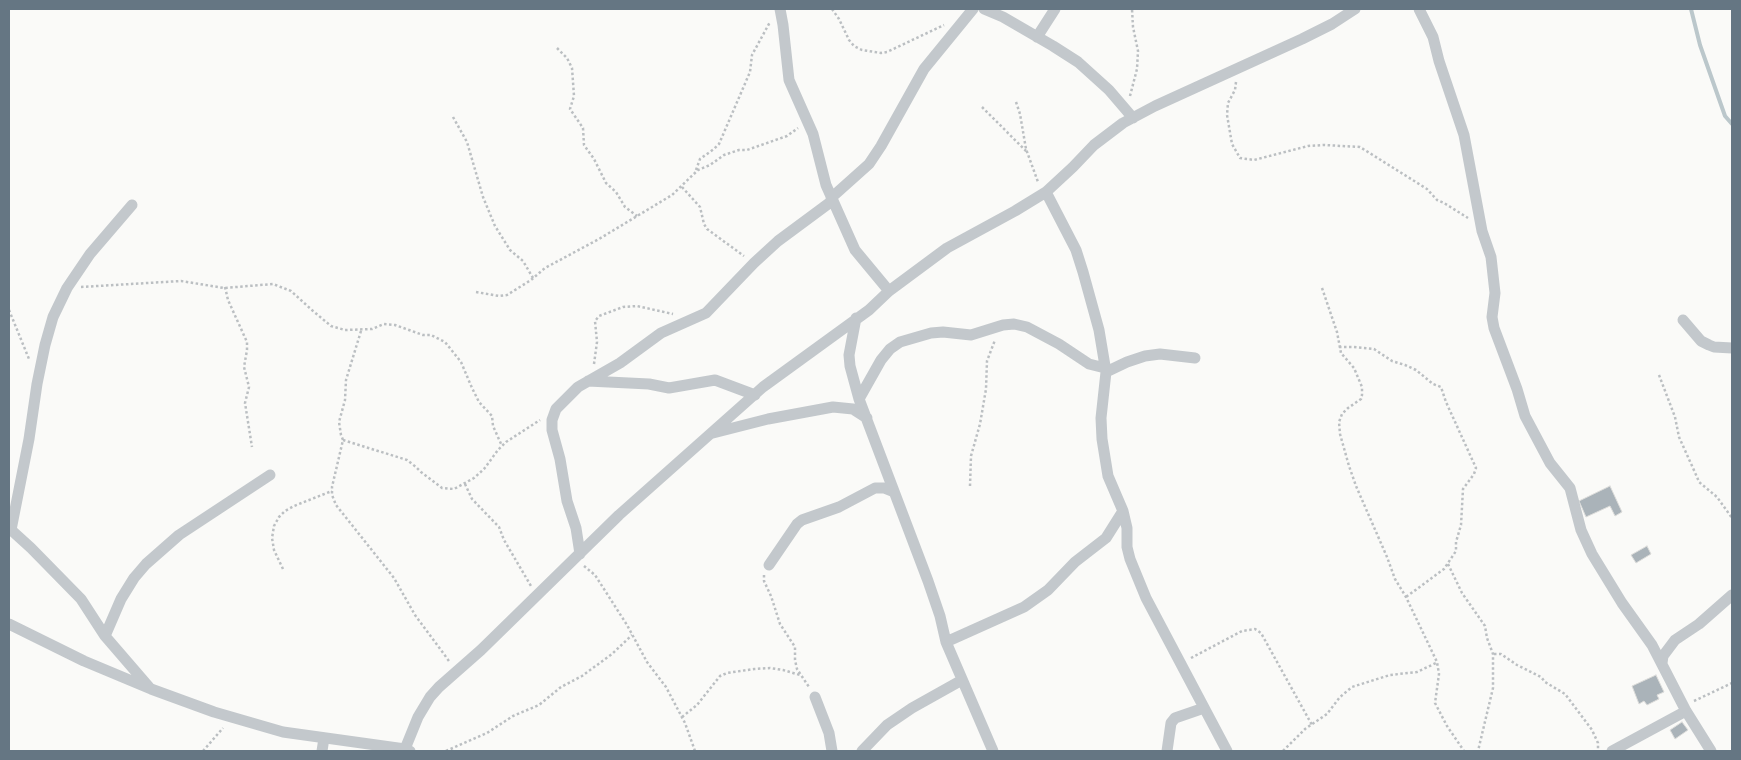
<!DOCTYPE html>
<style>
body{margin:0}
#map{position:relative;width:1741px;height:760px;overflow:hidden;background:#fafaf8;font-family:"Sofia Sans Condensed",sans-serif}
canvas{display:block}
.frame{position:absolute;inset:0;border:10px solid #657683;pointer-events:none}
</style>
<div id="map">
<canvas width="1741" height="760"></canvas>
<div class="frame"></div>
</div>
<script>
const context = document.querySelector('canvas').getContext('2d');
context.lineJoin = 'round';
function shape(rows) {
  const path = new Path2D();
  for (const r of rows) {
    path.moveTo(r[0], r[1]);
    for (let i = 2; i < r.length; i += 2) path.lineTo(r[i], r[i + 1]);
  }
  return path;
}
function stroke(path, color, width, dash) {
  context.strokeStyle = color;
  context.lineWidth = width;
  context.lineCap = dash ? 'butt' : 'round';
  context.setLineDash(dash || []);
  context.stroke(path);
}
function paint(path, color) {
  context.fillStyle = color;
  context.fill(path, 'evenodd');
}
stroke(shape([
 [1691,9,1700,45,1725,116,1732,124]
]), '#bbc7cb', 4);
const building = shape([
 [1610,486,1622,512,1615,516,1610,506,1586,517,1579,501,1610,486],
 [1647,546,1651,554,1636,563,1631,555,1647,546],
 [1656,675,1664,692,1657,695,1659,699,1647,705,1644,701,1639,704,1632,686,1656,675],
 [1682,722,1688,730,1675,739,1670,730,1682,722]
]);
paint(building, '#aab3b9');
stroke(building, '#dcdcda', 1);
stroke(shape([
 [832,9,839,19,849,40,854,46,862,50,881,53,887,52,944,25],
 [557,48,567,58,572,68,574,96,570,109,583,128,584,145,594,159,606,183,616,192,625,207,637,216],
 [1236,82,1235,90,1228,103,1227,115,1232,144,1240,158,1254,160,1308,146,1324,145,1360,147,1427,189,1437,200,1444,203,1468,218],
 [1130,96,1137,69,1138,51,1133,27,1132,9],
 [1016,102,1020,114,1026,149,1038,182],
 [982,107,1026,151],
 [453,117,467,142,483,197,495,226,510,250,523,261,533,278],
 [696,170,700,159,714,149,719,144,750,72,752,55,770,22],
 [682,187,700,207,704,224,707,229,744,256],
 [81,287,181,281,224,288,273,284,291,291,313,311,331,326,345,330,372,329,384,324,395,325,423,335,431,335,445,342,461,362,472,388,479,402,492,416,493,426,502,446],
 [225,287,228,300,247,342,247,350,244,367,249,387,245,403,252,447],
 [1322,288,1337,332,1341,353,1354,368,1362,387,1362,395,1361,399,1348,408,1342,414,1339,422,1340,434,1349,466,1356,486,1387,557,1395,579,1406,597,1437,662,1439,674,1435,703,1447,726,1464,751],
 [476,292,499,296,507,295,531,280,545,268,599,239,672,195,698,170,710,165,724,155,739,150,747,150,787,136,798,128],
 [9,310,29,359],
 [361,331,346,380,345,400,339,422,341,435,343,440,332,487,332,495,336,505,394,578,415,615,449,661],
 [1339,347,1354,347,1374,349,1392,361,1405,365,1416,370,1433,384,1441,387,1446,402,1476,468,1474,474,1463,489,1461,525,1456,542,1456,551,1444,569,1406,597],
 [594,364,597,342,595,321,599,316,623,307,637,306,673,314],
 [1659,375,1675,417,1679,437,1697,477,1699,482,1717,497,1732,518],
 [343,440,407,460,416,467,421,472,442,488,454,489,474,478,484,469,498,450,506,442,540,420],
 [465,484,472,499,499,527,504,540,531,586],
 [970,486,971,456,980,424,986,389,987,361,995,340],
 [1448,564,1462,593,1485,626,1487,638,1493,654,1493,688,1478,751],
 [584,566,595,575,627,625,647,662,666,687,685,723,695,751],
 [283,569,274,550,272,538,274,526,279,517,285,511,294,506,332,491],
 [764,575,764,581,771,596,780,624,795,647,795,660,797,669,809,687],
 [1494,654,1501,654,1517,665,1541,677,1545,682,1565,694,1592,730,1598,743,1598,751],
 [1191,658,1242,631,1255,629,1261,633,1312,725],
 [1694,701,1732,683],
 [682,717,697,705,720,676,727,673,754,669,770,668,783,670,800,675],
 [203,751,223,728],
 [446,751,487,733,513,716,539,705,561,687,582,676,612,654,632,635],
 [1283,751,1305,729,1327,714,1340,697,1352,687,1390,675,1417,672,1436,663]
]), '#bbbfc2', 2.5, [2.5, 2.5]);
stroke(shape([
 [780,9,783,25,789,80,813,134,826,185,855,250,889,291],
 [984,9,1003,17,1053,46,1078,62,1109,90,1133,118],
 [1419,9,1433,37,1439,61,1464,135,1482,231,1491,257,1495,293,1492,317,1494,328,1517,389,1525,416,1550,463,1570,488,1581,530,1592,554,1622,603,1652,645,1686,711,1711,751],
 [1037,37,1055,9],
 [1046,192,1076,250,1083,272,1099,330,1106,372,1101,418,1102,439,1108,476,1123,511,1127,528,1127,547,1130,559,1146,598,1227,751],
 [831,198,869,164,881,146,924,69,973,9],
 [856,318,849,355,850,366,859,399,928,581,940,616,946,642,993,751],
 [1683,320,1701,341,1709,345,1714,347,1732,348],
 [1106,372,1127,362,1145,356,1160,354,1195,358],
 [588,381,649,384,669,388,715,380,755,395],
 [859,399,881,360,890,349,900,342,931,333,943,332,971,335,1003,325,1014,324,1027,327,1059,344,1089,364,1105,368],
 [713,433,768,419,833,407,853,409,867,418],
 [9,528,31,548,81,599,105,636,149,687],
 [11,530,29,439,37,384,45,345,53,317,67,288,90,254,132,205],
 [580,554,576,528,567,501,560,459,552,430,552,420,556,409,578,387,620,363,661,333,706,313,754,263,778,241,832,201],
 [769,565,797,524,802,520,839,507,875,488,884,488,894,492],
 [9,624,84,661,151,689,214,712,283,732,405,749,410,751],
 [105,636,121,599,134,578,146,564,179,535,270,475],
 [946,642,1024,607,1048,590,1075,562,1106,538,1123,511],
 [1662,663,1663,656,1675,640,1699,624,1732,595],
 [815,697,829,733,832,751],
 [405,749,418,717,430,697,439,687,481,650,619,515,763,387,869,310,889,291,947,248,1015,211,1046,192,1073,167,1094,145,1123,123,1155,106,1302,39,1332,24,1355,9],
 [322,751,324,738],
 [862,751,887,725,912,708,962,680],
 [1167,751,1171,723,1175,718,1204,708],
 [1612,751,1686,711]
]), '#c3c8cc', 11);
</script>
